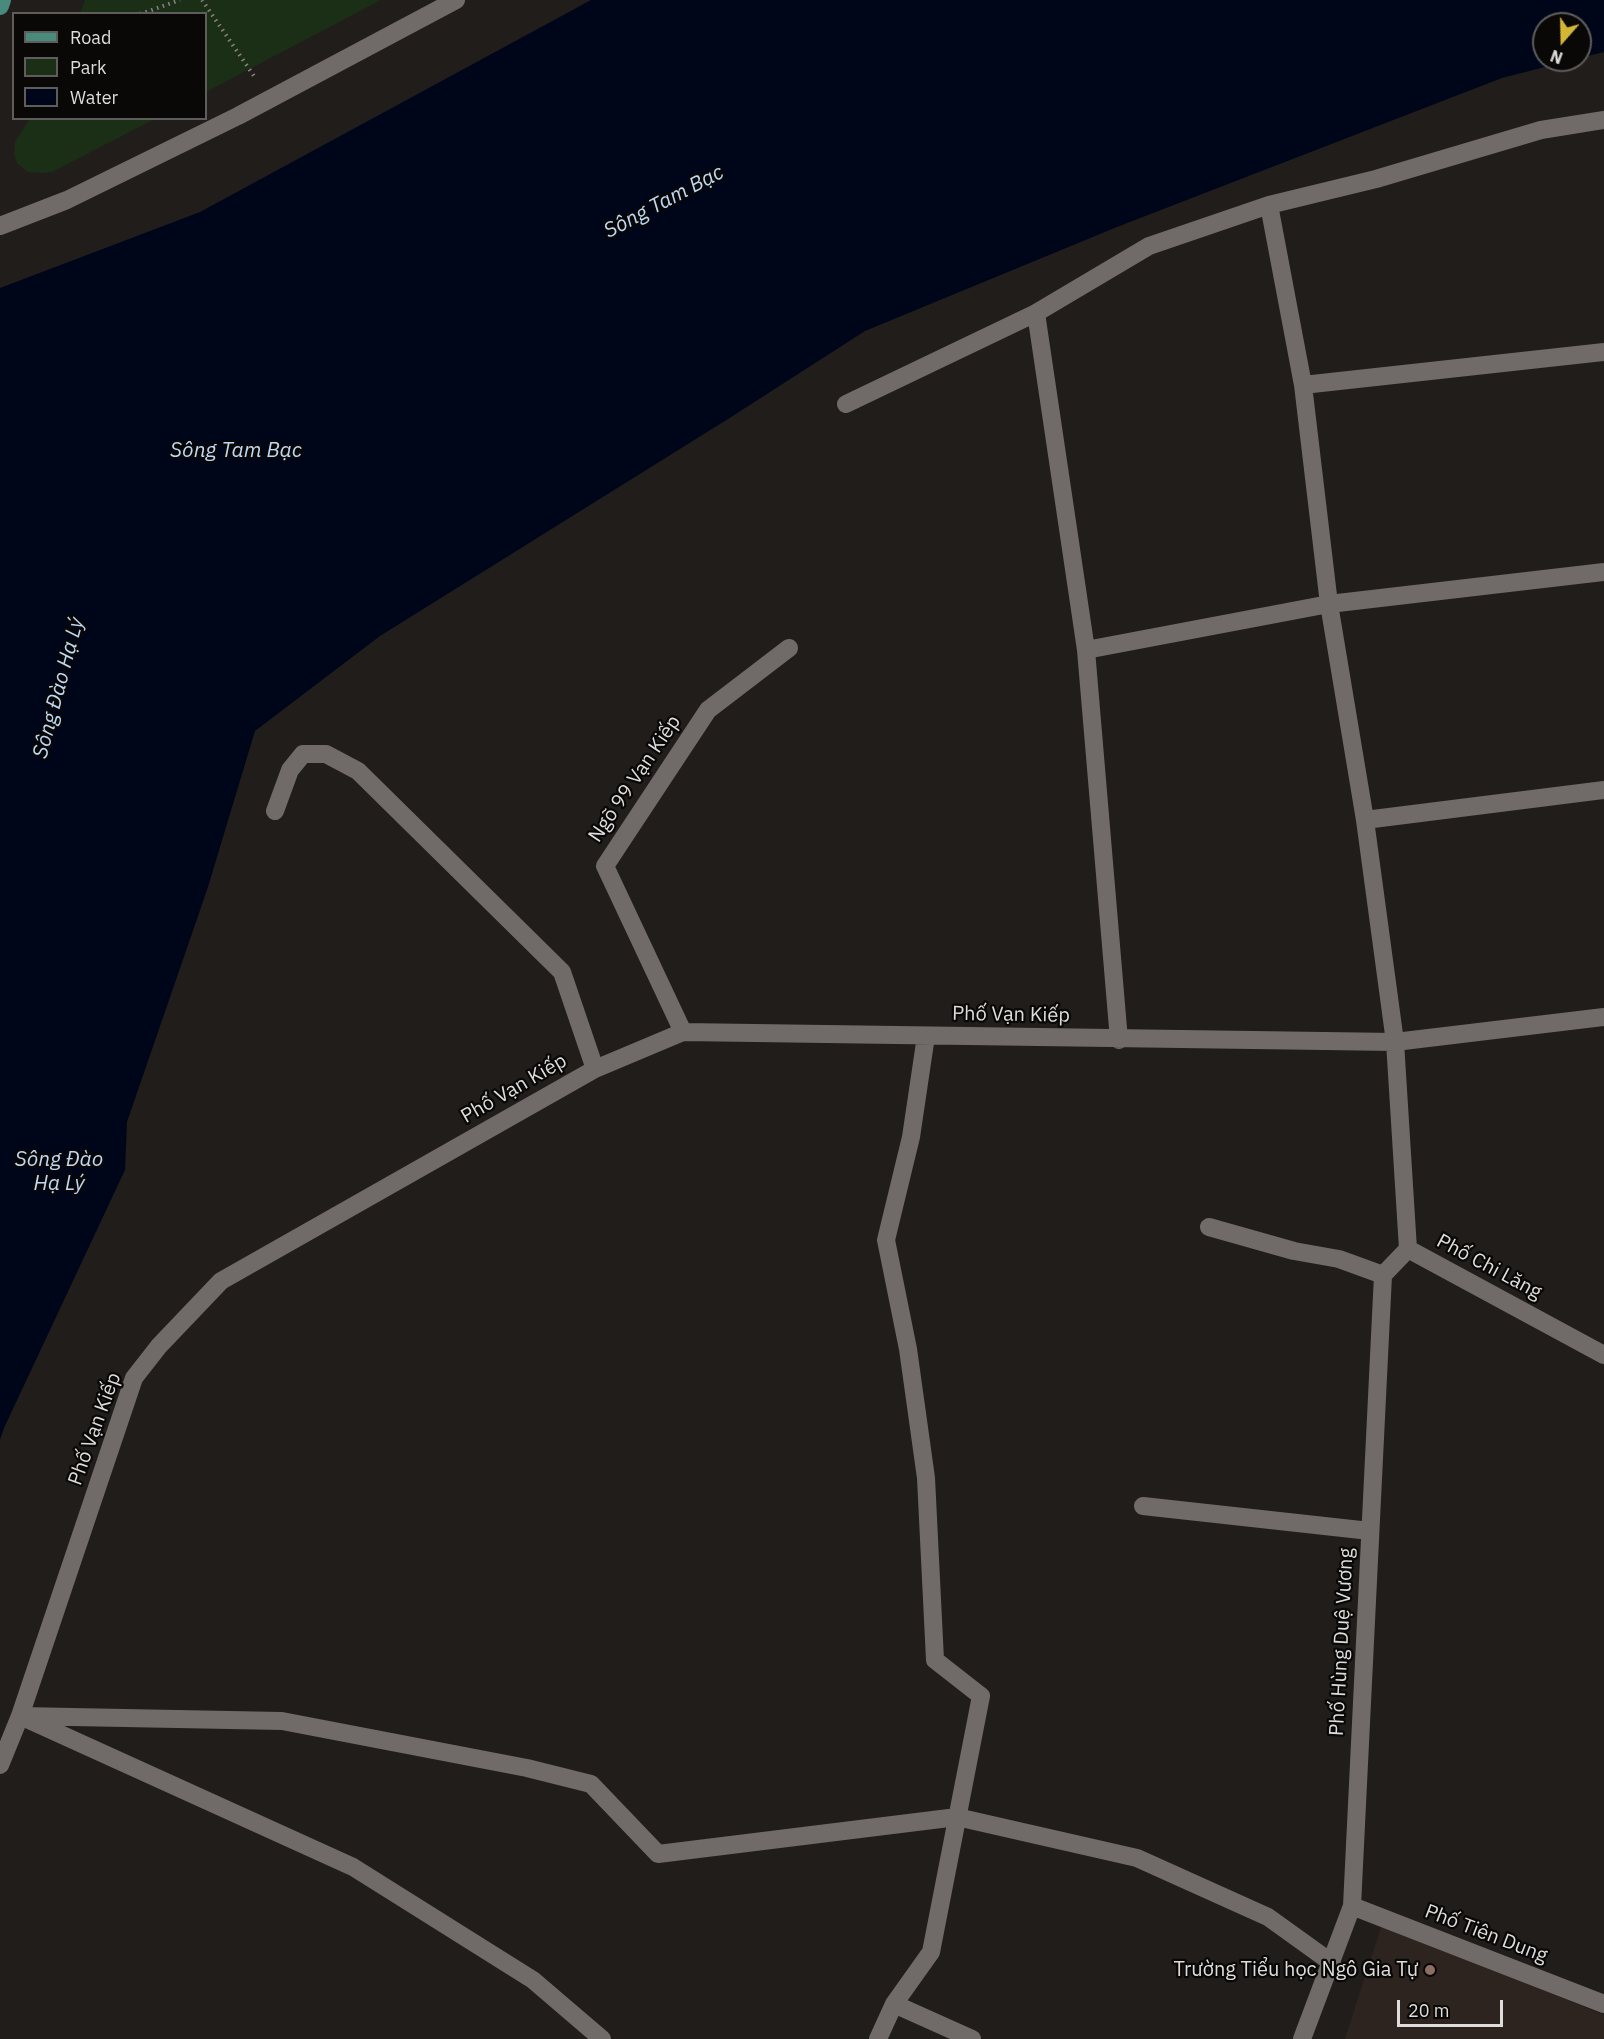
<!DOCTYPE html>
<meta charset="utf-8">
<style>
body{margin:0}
#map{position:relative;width:1604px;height:2039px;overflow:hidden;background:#211d1b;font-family:"IBM Plex Sans",sans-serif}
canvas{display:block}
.legend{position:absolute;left:12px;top:12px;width:195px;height:108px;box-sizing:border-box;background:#090807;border:2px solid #5f5d5c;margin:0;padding:8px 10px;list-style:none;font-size:18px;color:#dfdddb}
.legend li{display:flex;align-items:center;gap:12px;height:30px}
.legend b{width:30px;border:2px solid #5f5d5c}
.north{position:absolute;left:1532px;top:12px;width:60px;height:60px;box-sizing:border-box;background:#090807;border:2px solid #5f5d5c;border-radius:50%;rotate:200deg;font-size:16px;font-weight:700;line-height:24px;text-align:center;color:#dfdddb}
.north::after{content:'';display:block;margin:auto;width:21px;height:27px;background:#d4b635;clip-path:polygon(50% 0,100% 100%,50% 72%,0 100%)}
.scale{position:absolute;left:1397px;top:2000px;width:106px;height:27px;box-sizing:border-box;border:3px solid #dfdddb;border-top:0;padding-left:8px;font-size:18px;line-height:21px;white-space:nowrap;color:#dfdddb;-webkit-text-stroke:4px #090807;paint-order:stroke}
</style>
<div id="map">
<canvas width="1604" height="2039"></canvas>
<ul class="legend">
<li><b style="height:8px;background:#488b7c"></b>Road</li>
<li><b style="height:16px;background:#1b2e16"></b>Park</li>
<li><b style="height:16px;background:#00061a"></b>Water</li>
</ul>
<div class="north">N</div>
<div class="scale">20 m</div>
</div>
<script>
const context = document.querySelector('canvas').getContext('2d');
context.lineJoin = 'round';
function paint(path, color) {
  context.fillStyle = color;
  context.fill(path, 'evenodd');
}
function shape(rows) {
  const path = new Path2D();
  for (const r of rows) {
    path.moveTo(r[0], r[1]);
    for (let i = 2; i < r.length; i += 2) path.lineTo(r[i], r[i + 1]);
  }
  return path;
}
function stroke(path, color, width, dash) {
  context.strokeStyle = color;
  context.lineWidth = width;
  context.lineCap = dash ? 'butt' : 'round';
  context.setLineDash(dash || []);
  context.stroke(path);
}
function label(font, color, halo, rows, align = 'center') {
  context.font = font + ' "IBM Plex Sans",sans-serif';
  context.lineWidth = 4.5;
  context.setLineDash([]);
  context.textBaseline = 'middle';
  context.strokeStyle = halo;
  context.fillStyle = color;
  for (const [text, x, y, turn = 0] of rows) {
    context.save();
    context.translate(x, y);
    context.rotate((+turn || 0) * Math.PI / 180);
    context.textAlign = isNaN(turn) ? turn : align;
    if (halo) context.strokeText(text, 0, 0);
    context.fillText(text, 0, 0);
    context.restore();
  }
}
paint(shape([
 [1382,1924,1604,2015,1604,2039,1345,2039]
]), '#2e241f');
paint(shape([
 [85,0,381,0,206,92,206,14,80,13],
 [30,118,155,118,155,119,52,172,41,173,27,172,17,163,14,153,15,142]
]), '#1b2e16');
paint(shape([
 [591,0,1604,0,1604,52,1580,58,1580,24,1544,24,1544,60,1572,60,1502,78,1117,227,865,331,728,419,380,636,255,731,208,887,127,1122,125,1170,4,1428,0,1440,0,288,200,212]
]), '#00061a');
stroke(shape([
 [202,0,254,76],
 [140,14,180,0]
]), '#868381', 4, [1.5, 4.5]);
stroke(shape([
 [1269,205,1303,385,1329,604,1365,820,1395,1042,1408,1249,1604,1355],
 [0,226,67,200,238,116,456,0],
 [1303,385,1604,352],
 [846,404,1036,313],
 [1086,650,1329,604,1604,572],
 [275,811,290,770,303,754,326,754,358,771,562,972,595,1069],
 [1365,820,1604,790],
 [683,1032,605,866,708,710,789,648],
 [1119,1040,1086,650,1036,313,1149,246,1269,205,1376,179,1541,130,1604,120],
 [1209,1227,1294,1251,1339,1259,1383,1275],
 [1143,1506,1370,1531],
 [20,1716,282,1721,527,1768,591,1784,658,1854,957,1817,1137,1858,1268,1917,1332,1963],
 [27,1719,353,1867,533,1980,602,2039],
 [0,1765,20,1716,134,1378,159,1346,221,1281,595,1069,683,1032,1395,1042,1604,1017],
 [1352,1906,1604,2004],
 [894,2004,972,2039],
 [878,2039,894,2004,931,1952,981,1696,935,1660,926,1478,908,1349,886,1240,911,1137,926,1036],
 [1302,2039,1352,1906,1383,1275,1408,1249]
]), '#706b68', 18);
stroke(shape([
 [0,6,2,0]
]), '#488b7c', 18);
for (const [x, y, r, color] of [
 [1430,1970,6,"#8d6e63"]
]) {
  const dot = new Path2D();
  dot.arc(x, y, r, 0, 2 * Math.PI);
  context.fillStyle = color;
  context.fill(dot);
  stroke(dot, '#090807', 2);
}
label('20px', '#dfdddb', '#090807', [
 ["Ngõ 99 Vạn Kiếp",635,779,-56],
 ["Phố Vạn Kiếp",1011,1015,1],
 ["Phố Vạn Kiếp",514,1089,-30],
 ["Phố Chi Lăng",1489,1267,28],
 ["Phố Vạn Kiếp",95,1429,-70],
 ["Phố Hùng Duệ Vương",1342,1642,-87],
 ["Phố Tiên Dung",1486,1934,21]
]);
label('20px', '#dfdddb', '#090807', [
 ["Trường Tiểu học Ngô Gia Tự",1418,1970]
], 'right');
label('italic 21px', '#bed8f5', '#090807', [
 ["Sông Tam Bạc",664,202,-28],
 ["Sông Tam Bạc",236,451],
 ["Sông Đào Hạ Lý",59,688,-75],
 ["Sông Đào",59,1160],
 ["Hạ Lý",59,1184]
]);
</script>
